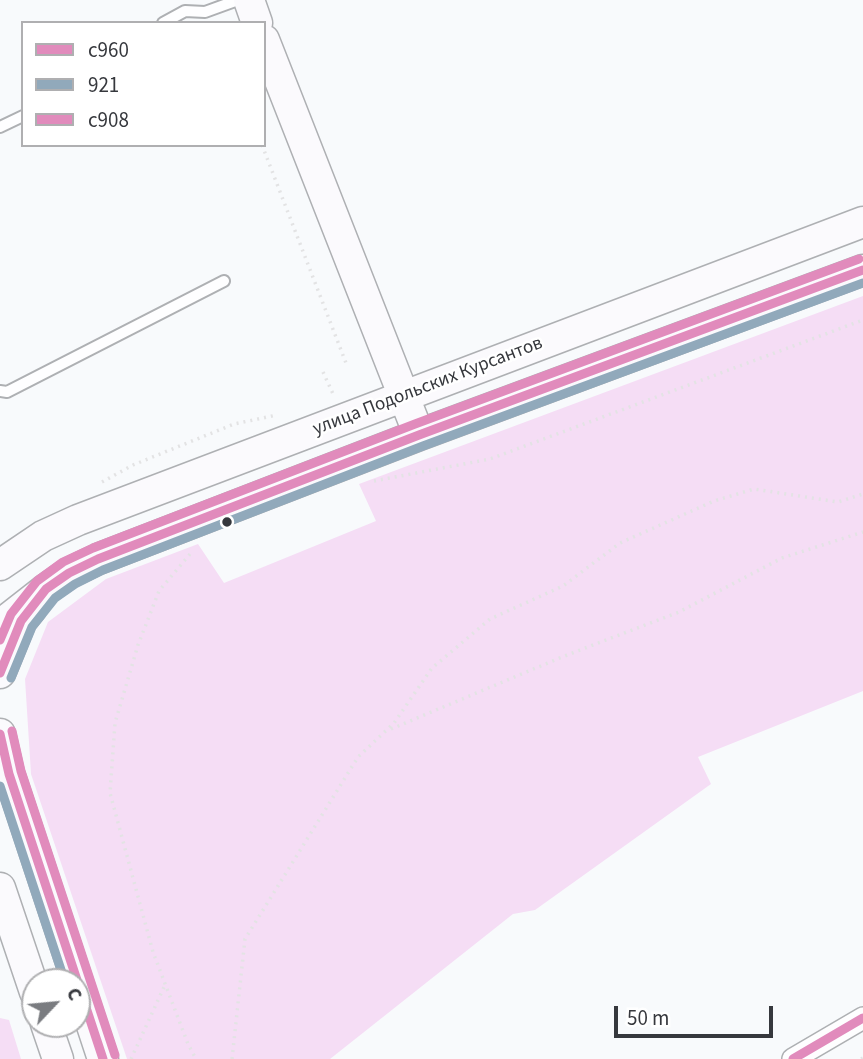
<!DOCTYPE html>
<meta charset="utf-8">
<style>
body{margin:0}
#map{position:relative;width:863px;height:1059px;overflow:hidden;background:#f8fafc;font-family:"Source Sans 3",sans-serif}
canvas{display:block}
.legend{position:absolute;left:21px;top:21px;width:245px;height:126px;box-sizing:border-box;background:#fff;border:2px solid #afafb1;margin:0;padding:9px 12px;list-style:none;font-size:21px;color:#36383d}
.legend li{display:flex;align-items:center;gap:14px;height:35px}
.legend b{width:35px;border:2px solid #afafb1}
.north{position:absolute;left:21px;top:968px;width:70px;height:70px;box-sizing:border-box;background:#fff;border:2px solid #afafb1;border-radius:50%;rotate:64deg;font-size:19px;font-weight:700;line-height:28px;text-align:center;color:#36383d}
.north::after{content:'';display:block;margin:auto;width:24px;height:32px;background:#7a7c80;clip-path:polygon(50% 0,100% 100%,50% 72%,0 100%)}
.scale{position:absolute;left:614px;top:1006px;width:159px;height:32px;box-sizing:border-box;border:4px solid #36383d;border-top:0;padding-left:9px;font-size:21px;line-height:24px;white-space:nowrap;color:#36383d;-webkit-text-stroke:5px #fff;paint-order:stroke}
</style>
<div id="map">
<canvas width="863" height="1059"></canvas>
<ul class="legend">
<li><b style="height:9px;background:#e18bbc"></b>с960</li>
<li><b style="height:9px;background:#91a9bb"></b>921</li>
<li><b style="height:9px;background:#e18bbc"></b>с908</li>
</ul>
<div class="north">С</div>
<div class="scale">50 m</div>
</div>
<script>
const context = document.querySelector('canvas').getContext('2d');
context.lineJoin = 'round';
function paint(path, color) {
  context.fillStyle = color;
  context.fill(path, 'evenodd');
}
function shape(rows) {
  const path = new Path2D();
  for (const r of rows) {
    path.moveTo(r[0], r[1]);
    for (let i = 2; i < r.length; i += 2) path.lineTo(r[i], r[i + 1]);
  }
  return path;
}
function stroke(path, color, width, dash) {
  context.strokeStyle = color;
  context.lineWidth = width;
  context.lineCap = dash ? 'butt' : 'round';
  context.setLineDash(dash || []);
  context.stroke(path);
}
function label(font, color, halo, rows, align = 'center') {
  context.font = font + ' "Source Sans 3",sans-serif';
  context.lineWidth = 5;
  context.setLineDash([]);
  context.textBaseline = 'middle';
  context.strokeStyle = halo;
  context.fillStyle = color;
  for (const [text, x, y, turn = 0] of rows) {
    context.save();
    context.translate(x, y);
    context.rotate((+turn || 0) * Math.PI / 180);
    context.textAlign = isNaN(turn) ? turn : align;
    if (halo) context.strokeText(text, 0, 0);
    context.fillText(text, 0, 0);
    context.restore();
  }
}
paint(shape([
 [863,296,863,691,698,757,711,784,535,910,513,914,330,1059,127,1059,31,774,25,679,48,622,106,579,198,544,224,583,376,521,359,484],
 [0,1018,9,1020,21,1059,0,1059]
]), '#f5ddf5');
const lane = shape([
 [163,23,185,11,205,12,238,0],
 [0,127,23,116],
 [0,391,7,392,224,281]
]);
const street = shape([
 [793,1059,863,1018]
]);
const secondary = shape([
 [249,0,257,23],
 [264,40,419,435],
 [0,565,43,536,78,520,863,222],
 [0,625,46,589,69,573,98,559,419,435,863,270],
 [0,673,21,621,31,609],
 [0,734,9,774,103,1059],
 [0,888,35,992],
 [46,1024,58,1059]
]);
stroke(lane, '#aeb0b3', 14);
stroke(street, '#aeb0b3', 24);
stroke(secondary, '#aeb0b3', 33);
stroke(shape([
 [262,145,346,363],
 [323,372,334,396],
 [374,481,490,459,863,320],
 [102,482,133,465,234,424,277,415],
 [190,554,159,591,138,645,115,723,110,793,153,952,188,1044,196,1059],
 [391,729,562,657,679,612,782,558,863,532],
 [131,1059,165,985],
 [232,1059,245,939,358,757,394,723,432,668,490,619,563,586,620,543,714,501,754,489,838,502,863,494],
 [861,1059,863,1058]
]), '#e3e3e4', 3.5, [2, 5]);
stroke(lane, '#fefeff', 10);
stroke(street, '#fefeff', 21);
stroke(secondary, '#fbfafd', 30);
stroke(shape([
 [0,673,21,621,46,589,69,573,98,559,419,435,863,270],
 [0,734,9,774,103,1059],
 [793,1059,863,1018]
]), '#e18bbc', 9);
stroke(shape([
 [11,678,32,627,55,598,75,584,103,570,423,446,863,283],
 [0,786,65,982]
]), '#91a9bb', 9);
stroke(shape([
 [0,640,11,614,37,581,63,562,93,548,415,424,859,259],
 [12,731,21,771,115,1055]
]), '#e18bbc', 9);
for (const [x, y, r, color] of [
 [227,522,6,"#36383d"]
]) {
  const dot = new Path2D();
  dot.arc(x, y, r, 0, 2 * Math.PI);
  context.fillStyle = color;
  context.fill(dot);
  stroke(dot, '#fff', 2.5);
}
label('19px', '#36383d', '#fff', [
 ["улица Подольских Курсантов",428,387,-21]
]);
</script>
